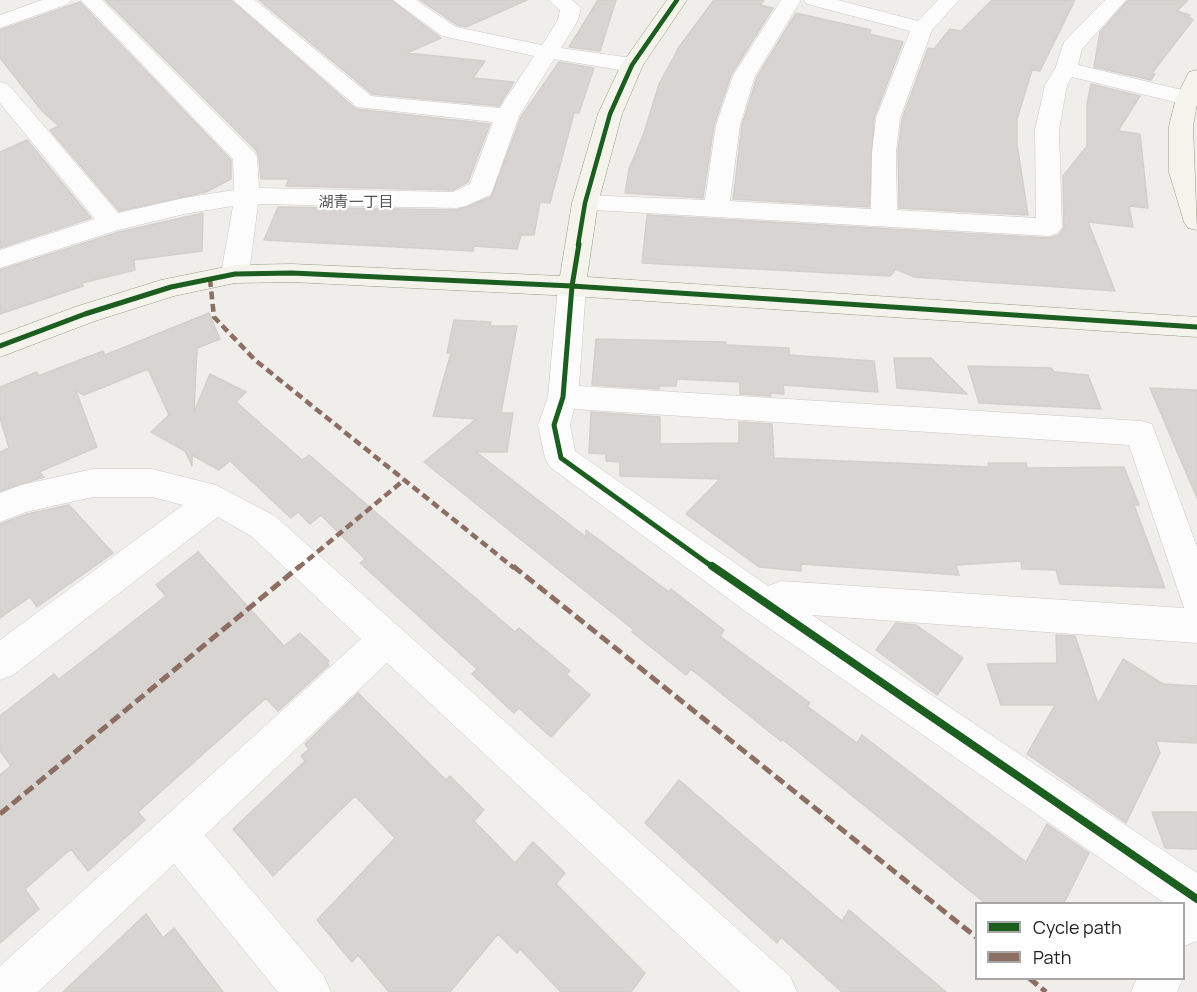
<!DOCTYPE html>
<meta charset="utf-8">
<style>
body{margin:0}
#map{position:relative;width:1197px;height:992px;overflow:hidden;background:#f0eeeb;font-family:Manrope,sans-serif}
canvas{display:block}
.legend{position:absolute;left:975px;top:902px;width:210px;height:78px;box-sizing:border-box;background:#fff;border:2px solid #a7a7a7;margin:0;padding:8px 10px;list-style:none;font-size:18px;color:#222}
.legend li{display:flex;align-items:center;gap:12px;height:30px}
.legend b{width:30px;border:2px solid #a7a7a7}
</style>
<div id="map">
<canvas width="1197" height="992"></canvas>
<ul class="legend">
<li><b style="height:8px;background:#1b5e20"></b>Cycle path</li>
<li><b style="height:8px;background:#8d6e63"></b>Path</li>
</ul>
</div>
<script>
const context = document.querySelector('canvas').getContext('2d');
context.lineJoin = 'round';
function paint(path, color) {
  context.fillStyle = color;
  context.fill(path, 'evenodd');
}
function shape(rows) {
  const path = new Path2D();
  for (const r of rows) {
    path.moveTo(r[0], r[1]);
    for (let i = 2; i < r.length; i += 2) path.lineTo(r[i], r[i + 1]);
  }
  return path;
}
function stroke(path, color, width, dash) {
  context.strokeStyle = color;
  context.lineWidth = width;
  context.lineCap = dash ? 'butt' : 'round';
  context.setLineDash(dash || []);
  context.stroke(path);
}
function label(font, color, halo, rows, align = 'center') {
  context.font = font + ' Manrope,"Noto Sans JP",sans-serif';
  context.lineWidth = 4.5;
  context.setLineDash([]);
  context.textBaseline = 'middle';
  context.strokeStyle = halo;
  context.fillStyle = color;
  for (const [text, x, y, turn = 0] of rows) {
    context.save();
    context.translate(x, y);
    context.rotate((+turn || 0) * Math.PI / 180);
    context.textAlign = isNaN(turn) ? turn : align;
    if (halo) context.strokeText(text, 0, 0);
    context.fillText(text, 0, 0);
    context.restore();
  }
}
const building = shape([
 [105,0,231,0,356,109,490,124,468,182,453,190,286,186,289,179,261,179,259,157,256,150,105,0],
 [259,0,391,0,441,38,407,53,485,61,473,78,514,82,499,106,372,94,259,0],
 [420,0,527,0,466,27,457,25,420,0],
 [598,0,616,0,600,51,569,47,598,0],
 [714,0,764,0,760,5,773,8,731,75,714,125,703,198,625,193,629,169,644,133,659,84,679,47,714,0],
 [992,0,1075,0,1040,71,1032,70,1017,119,1017,144,1028,215,899,208,898,152,902,119,928,48,934,49,950,29,961,31,992,0],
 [1128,0,1188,0,1177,11,1190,15,1188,17,1193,20,1152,73,1155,74,1151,80,1094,67,1100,32,1128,0],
 [80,2,231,160,231,179,206,192,119,211,50,130,59,126,42,111,0,58,0,30,80,2],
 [796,13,871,30,869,34,903,42,874,118,869,207,733,199,742,125,757,77,796,13],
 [559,62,594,68,579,113,574,113,550,203,540,202,534,235,521,235,517,249,474,246,473,251,264,240,278,207,457,210,491,197,521,117,559,62],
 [1091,84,1140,96,1118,131,1140,134,1148,208,1129,206,1133,227,1088,222,1115,291,914,277,896,269,890,276,642,263,647,215,1049,238,1059,235,1064,227,1063,176,1087,146,1087,104,1091,84],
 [27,140,91,218,0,248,0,152,27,140],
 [203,213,202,251,134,260,135,270,82,283,83,286,0,314,0,270,119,232,203,213],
 [209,313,220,339,197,348,194,412,210,374,246,392,236,402,302,460,309,455,515,632,519,628,570,671,566,674,590,695,551,737,519,708,514,713,472,674,477,669,360,563,365,559,321,515,310,524,298,512,291,518,230,461,219,470,192,455,192,466,185,451,151,432,169,415,148,369,84,395,76,391,97,447,39,472,44,477,0,491,0,452,9,448,0,418,0,387,37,372,38,376,103,351,105,355,209,313],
 [454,320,491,322,490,326,517,326,501,413,513,413,507,452,476,452,586,537,586,530,669,592,671,589,724,630,720,636,810,703,807,706,857,743,862,735,1026,862,1047,824,1089,853,1064,903,985,903,782,739,781,741,691,669,686,675,632,632,634,630,424,462,476,419,433,416,451,353,447,353,454,320],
 [596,339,726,342,726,345,789,348,789,355,874,361,878,392,783,385,784,394,770,393,771,396,740,394,740,382,677,379,676,386,659,386,659,389,592,385,596,339],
 [894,358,931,358,967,394,897,388,894,358],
 [968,366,1051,368,1054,372,1088,375,1101,409,979,403,968,366],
 [1150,388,1197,390,1197,498,1150,388],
 [591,412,660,417,660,444,739,443,739,422,772,424,774,458,989,467,988,463,1026,463,1027,468,1124,467,1139,505,1134,505,1165,588,1060,584,1056,570,1022,569,1021,561,956,565,959,575,801,564,801,571,759,567,686,514,720,479,620,476,620,462,606,461,606,454,589,453,591,412],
 [69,505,113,553,37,607,30,597,0,618,0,524,27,514,69,505],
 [198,552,284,646,300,633,329,661,327,663,329,665,278,711,266,698,138,812,145,820,88,871,71,849,25,889,39,909,0,943,0,775,11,766,0,751,0,716,54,674,59,679,166,596,156,585,198,552],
 [896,623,916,625,963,658,937,695,876,650,896,623],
 [1056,635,1075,636,1098,704,1123,659,1163,684,1197,686,1197,743,1156,741,1160,753,1126,823,1027,754,1055,705,1001,705,987,664,1057,663,1056,635],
 [358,693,446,780,450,776,484,810,474,821,515,863,533,842,565,873,556,884,645,973,631,992,561,992,520,949,517,953,498,934,450,992,389,992,358,955,352,962,317,920,395,838,355,796,273,876,233,829,305,761,301,756,309,749,305,744,358,693],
 [679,780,842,921,849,910,946,992,842,992,781,937,777,943,645,823,679,780],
 [1152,812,1197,812,1197,849,1165,848,1152,812],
 [146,914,163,938,174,928,223,992,63,992,146,914]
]);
paint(building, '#d7d4d2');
stroke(building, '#d3d0cc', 1.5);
const street = shape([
 [42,0,71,0,68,4,0,28,0,15,42,0],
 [81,0,102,0,254,152,257,157,259,188,453,192,470,184,493,122,357,107,233,0,255,0,371,96,500,108,534,56,442,36,393,0,416,0,456,27,542,45,558,20,560,10,548,0,572,0,581,8,578,20,561,48,632,58,640,60,643,65,640,70,632,72,554,59,519,116,493,189,490,195,466,206,457,208,258,204,249,274,245,281,235,283,225,281,221,274,233,206,184,214,118,230,0,268,0,250,95,219,0,103,0,82,8,84,118,213,184,198,234,190,233,159,81,0],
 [781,0,801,0,755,76,740,125,730,201,871,209,872,152,876,118,910,31,807,4,804,0,838,0,918,21,938,0,959,0,932,30,900,118,896,152,897,210,1036,218,1035,130,1045,85,1055,69,1064,42,1105,0,1126,0,1082,49,1078,65,1195,93,1197,100,1187,105,1072,77,1067,85,1059,130,1062,227,1058,233,1049,236,576,209,572,203,576,197,585,195,705,200,716,125,733,76,781,0],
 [572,276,582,279,586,286,579,386,1141,421,1152,424,1197,547,1197,643,812,615,1197,873,1197,941,1184,946,1184,904,1166,904,752,616,550,467,545,458,538,425,548,397,558,286,562,279,572,276],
 [574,409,1129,445,1184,608,781,581,768,586,575,451,570,425,574,409],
 [93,469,152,469,216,485,275,516,790,976,797,992,740,992,387,663,205,835,324,976,331,992,278,992,174,864,38,992,0,992,0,966,361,639,251,536,218,517,13,675,0,680,0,640,183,505,152,497,93,497,26,512,0,522,0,493,21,485,93,469],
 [1137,978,1183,978,1177,992,1131,992,1137,978]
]);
const secondary = shape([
 [667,0,687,0,643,65,622,114,598,203,587,277,1197,317,1197,337,572,296,292,282,235,283,174,296,95,321,0,357,0,335,75,307,161,280,235,265,292,264,560,276,572,203,598,114,621,65,667,0],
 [1197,70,1197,104,1193,126,1197,230,1188,228,1184,222,1169,172,1169,126,1176,98,1189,72,1197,70]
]);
stroke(street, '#c9c8c7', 1);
stroke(secondary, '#999a82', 1);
paint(street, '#fdfcfc');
paint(secondary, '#f4f4ed');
stroke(shape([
 [210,279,214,317,255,360,514,568],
 [298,568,404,480]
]), '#8d6e63', 4.5, [8, 4.5]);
stroke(shape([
 [513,566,976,937],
 [0,814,300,566],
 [1029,978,1046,992]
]), '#8d6e63', 5, [11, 5]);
stroke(shape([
 [578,245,585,203,610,114,632,65,677,0]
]), '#1b5e20', 4.5);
stroke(shape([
 [579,244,572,286,563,397,554,425,561,458,714,568],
 [0,346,85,314,171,287,235,274,292,273,572,286,1197,327]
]), '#1b5e20', 5);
stroke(shape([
 [712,566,1197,899]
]), '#1b5e20', 8);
label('15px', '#555', '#fff', [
 ["湖青一丁目",356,203]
]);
</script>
